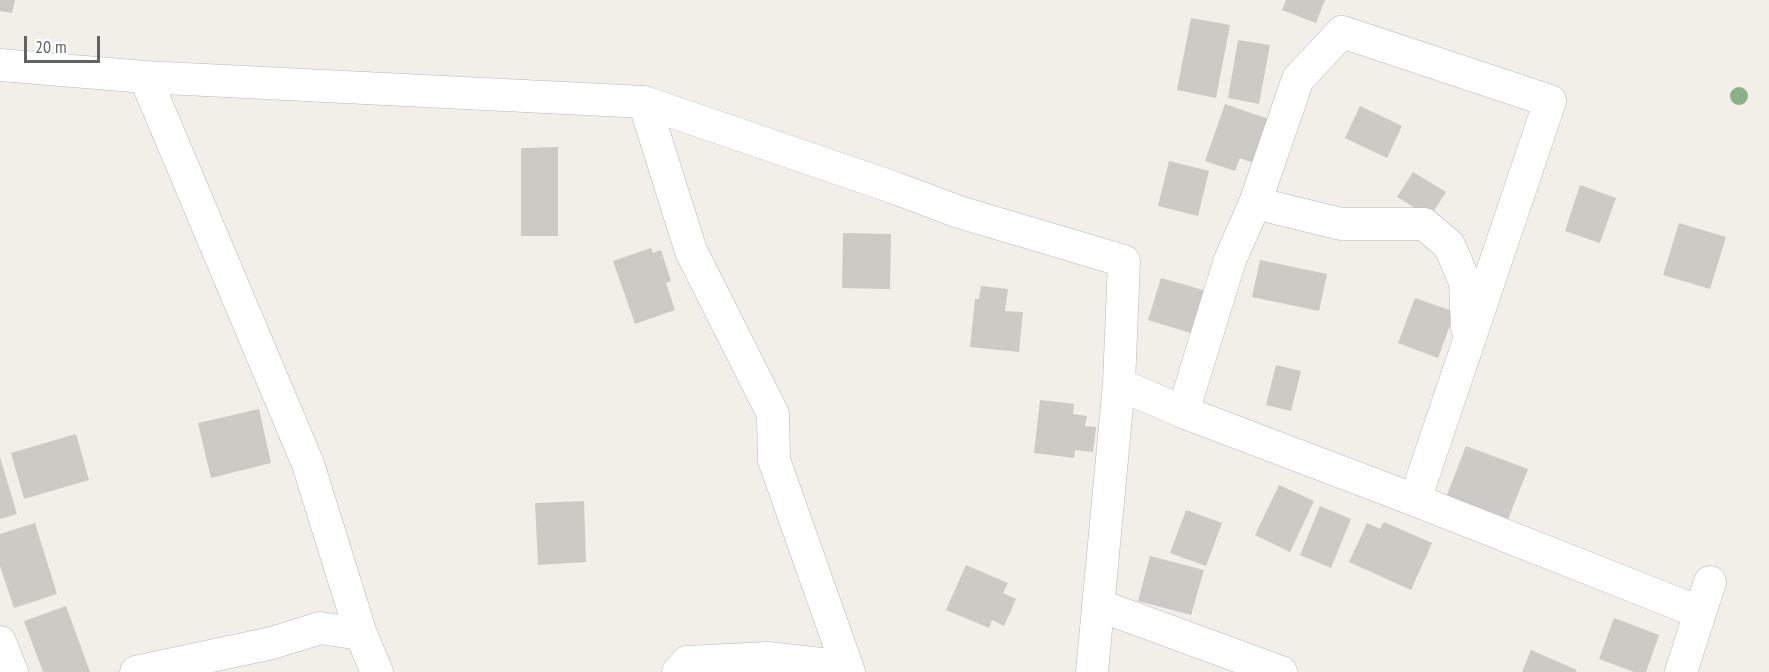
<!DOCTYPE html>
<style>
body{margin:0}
#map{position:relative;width:1769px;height:672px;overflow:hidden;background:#f1efe8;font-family:"PT Sans Narrow",sans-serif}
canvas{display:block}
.scale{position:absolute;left:24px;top:36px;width:76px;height:27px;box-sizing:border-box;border:3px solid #5f6368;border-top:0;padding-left:8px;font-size:18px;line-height:21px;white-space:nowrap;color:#5f6368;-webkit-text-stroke:4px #fff;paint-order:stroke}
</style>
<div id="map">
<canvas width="1769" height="672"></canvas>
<div class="scale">20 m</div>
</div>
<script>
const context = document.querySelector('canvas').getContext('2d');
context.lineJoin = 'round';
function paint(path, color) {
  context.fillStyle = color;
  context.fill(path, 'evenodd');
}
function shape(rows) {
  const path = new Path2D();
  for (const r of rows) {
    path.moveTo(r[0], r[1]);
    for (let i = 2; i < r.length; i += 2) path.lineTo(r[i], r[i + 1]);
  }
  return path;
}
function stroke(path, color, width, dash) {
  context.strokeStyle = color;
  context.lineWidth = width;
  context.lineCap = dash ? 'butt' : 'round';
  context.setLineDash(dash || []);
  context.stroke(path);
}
paint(shape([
 [0,0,15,0,12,13,0,11],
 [1286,0,1325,0,1316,23,1282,10],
 [1191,18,1230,25,1216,98,1177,90],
 [1238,40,1270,45,1259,104,1228,98],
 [1225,104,1280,123,1264,167,1240,158,1235,171,1205,161],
 [1360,106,1402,126,1387,158,1345,138],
 [558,147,558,236,521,236,521,148],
 [1169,161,1209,171,1198,216,1158,206],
 [1413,172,1446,192,1430,217,1397,197],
 [1580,185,1616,198,1600,243,1565,231],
 [1679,223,1726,237,1710,289,1663,275],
 [843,233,891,234,890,289,842,288],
 [651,248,653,253,661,250,671,281,666,283,675,310,635,324,613,261],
 [1260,260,1327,274,1319,311,1252,297],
 [1161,278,1217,294,1204,337,1148,320],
 [981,286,1008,289,1005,311,1023,312,1019,352,970,347,975,299,979,299],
 [1415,298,1455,312,1438,358,1398,343],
 [1276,365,1301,371,1291,411,1266,405],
 [1040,400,1074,404,1073,414,1087,416,1085,426,1096,427,1093,452,1075,450,1074,458,1034,453],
 [259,409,271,463,211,478,198,423],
 [76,434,89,480,24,499,11,453],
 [1466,446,1528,469,1508,519,1447,495],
 [0,457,17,514,0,519],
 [1279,485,1314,501,1290,552,1255,535],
 [584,501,586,562,538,565,535,503],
 [1320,506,1351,519,1331,568,1300,555],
 [1186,510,1222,523,1206,566,1170,553],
 [1384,522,1432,543,1411,590,1349,562,1367,523,1380,529],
 [35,523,57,594,14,608,0,566,0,534],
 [1150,556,1204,570,1191,615,1138,601],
 [966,565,1008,583,1003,593,1016,599,1004,626,992,620,989,628,946,610],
 [66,606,90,672,43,672,24,621],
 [1614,618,1659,635,1646,672,1634,672,1599,659],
 [1531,650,1577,670,1576,672,1522,672]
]), '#cccac5');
const minor = shape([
 [0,65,145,77,644,102,895,188,959,212,1124,261,1119,384,1092,672],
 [145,77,308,464,361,634,377,672],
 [644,102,691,251,773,414,774,460,849,672],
 [1255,203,1341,224,1424,224,1449,245,1465,282,1467,328],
 [1119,384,1183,412,1415,500,1699,612],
 [1183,412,1230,260,1255,203,1298,79,1342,32,1550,101,1415,500],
 [1098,605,1281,672],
 [0,642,12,672],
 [136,672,272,643,320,628,361,634],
 [678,672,687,662,768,658,847,667,846,672],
 [1681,672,1710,582]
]);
stroke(minor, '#b5b8bc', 33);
stroke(minor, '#fff', 32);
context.fillStyle = '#89b387';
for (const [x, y] of [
 [1739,96]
]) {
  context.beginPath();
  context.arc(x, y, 9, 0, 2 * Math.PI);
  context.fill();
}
</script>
